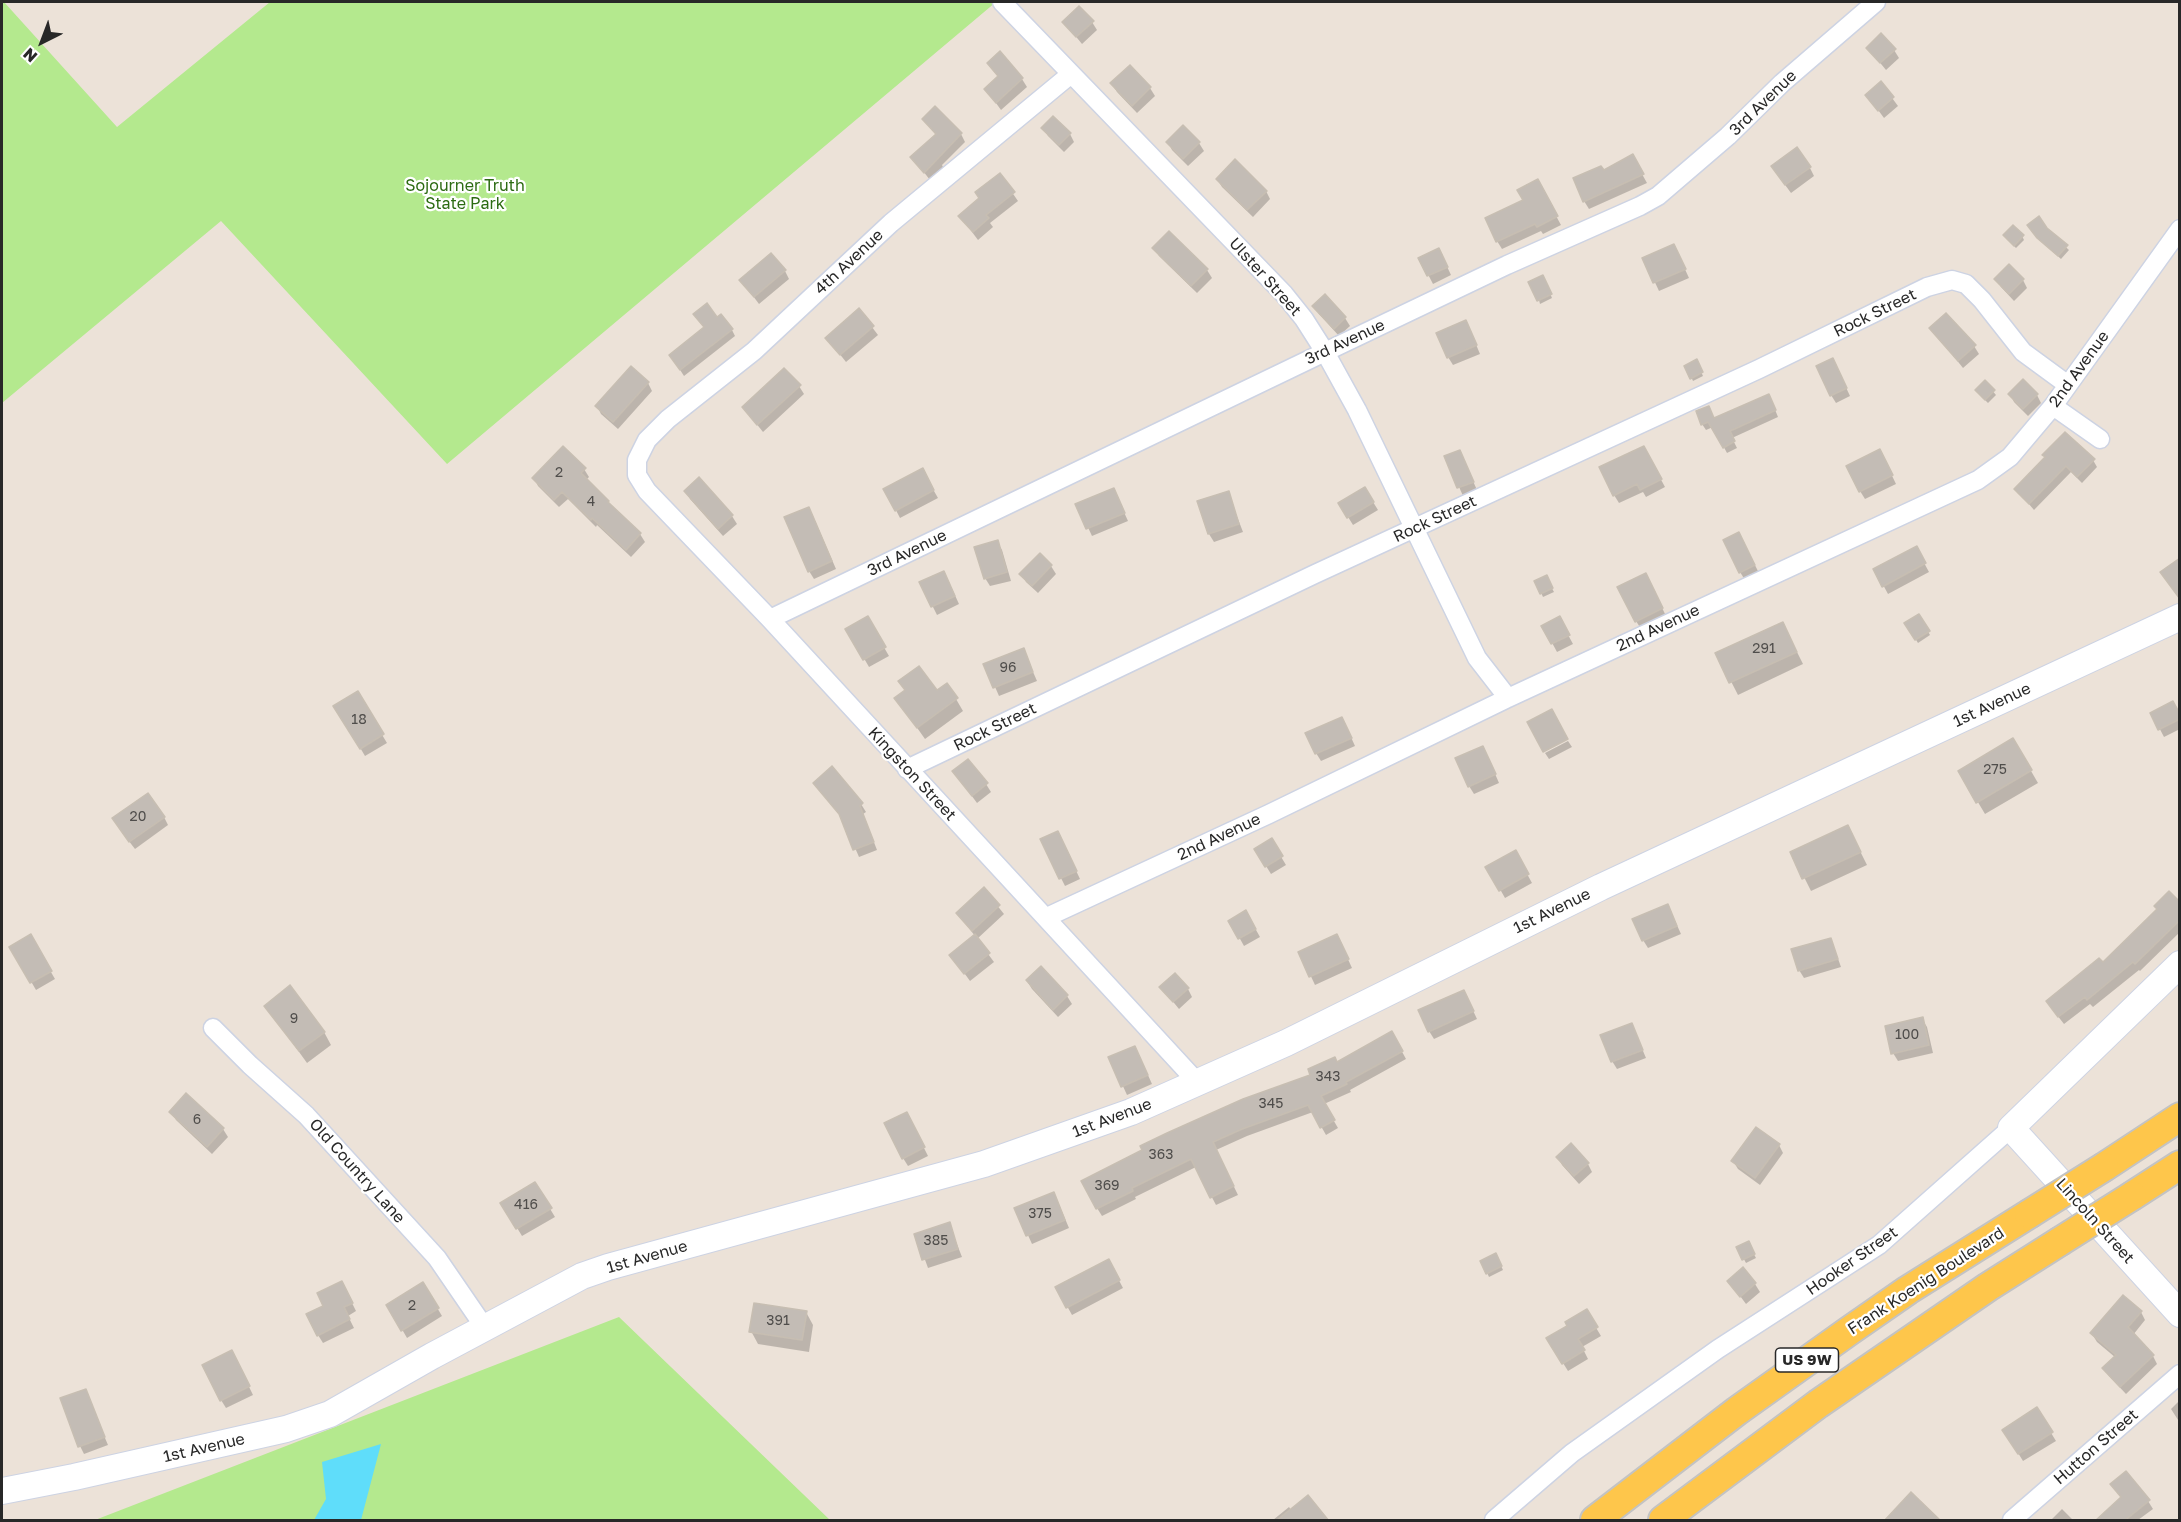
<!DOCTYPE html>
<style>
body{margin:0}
#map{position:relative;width:2181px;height:1522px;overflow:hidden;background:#ece2d8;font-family:"Golos Text",sans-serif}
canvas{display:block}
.frame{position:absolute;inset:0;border:3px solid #282828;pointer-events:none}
.north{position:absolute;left:12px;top:12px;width:60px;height:60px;-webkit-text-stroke:4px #fff;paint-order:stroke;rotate:222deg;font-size:16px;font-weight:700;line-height:24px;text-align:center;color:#282828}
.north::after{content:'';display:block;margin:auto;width:21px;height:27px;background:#282828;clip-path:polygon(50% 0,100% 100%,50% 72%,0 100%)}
</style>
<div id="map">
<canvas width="2181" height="1522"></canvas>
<div class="frame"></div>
<div class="north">N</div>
</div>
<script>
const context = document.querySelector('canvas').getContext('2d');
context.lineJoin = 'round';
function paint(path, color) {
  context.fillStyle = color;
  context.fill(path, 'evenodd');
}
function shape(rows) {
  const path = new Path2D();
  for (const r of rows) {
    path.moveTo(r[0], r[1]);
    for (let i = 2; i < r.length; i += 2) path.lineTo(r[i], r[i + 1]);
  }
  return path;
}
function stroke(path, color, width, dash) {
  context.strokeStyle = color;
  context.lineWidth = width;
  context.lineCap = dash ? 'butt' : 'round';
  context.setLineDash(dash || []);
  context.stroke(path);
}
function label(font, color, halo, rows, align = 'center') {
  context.font = font + ' "Golos Text",sans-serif';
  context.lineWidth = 4.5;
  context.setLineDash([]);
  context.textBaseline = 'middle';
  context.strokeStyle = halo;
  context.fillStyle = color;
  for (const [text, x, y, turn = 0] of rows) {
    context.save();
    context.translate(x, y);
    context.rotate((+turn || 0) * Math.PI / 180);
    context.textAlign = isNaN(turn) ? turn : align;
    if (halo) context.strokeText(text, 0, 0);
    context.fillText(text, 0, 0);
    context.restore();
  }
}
paint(shape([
 [2,2,4,2,117,127,270,2,996,2,447,464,221,221,2,403],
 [619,1317,830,1520,95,1520]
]), '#b4e98e');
paint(shape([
 [381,1444,361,1520,314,1520,326,1499,322,1462]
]), '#5fddfa');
paint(shape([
 [1064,22,1092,22,1097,30,1082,44],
 [1868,48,1894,50,1899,58,1886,70],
 [1130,67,1150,88,1155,96,1137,113,1117,92,1112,84],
 [1022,79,1027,87,1001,110,988,92],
 [1881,83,1898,106,1884,118,1867,95],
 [924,119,961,134,965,142,942,165,943,167,930,180,912,157,936,135],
 [1043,128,1070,134,1074,142,1064,152,1048,136],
 [1168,142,1199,143,1204,151,1188,166,1172,150],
 [1632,156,1647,183,1589,209,1584,201,1604,172],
 [1810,168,1814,176,1791,193,1777,174],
 [1000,175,1018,201,990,223,993,227,978,240,960,216,980,199],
 [1217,179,1266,191,1270,199,1253,217,1222,187],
 [1537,181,1561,225,1543,234,1541,231,1502,249,1497,241],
 [2031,229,2046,229,2069,250,2061,259,2041,241],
 [1169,233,1207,270,1212,278,1197,293,1159,256,1154,248],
 [2022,236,2024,240,2016,248,2007,239],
 [1678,254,1689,278,1659,291,1644,259],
 [1443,258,1451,275,1433,284,1420,259],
 [785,271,789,279,759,304,741,280],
 [1996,279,2023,280,2027,288,2014,301,2001,287],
 [1544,280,1552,298,1540,304,1539,300],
 [1314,306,1345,318,1350,326,1339,336,1319,314],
 [859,310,878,335,846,362,827,338],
 [717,319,732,330,735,336,684,376,675,362],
 [1931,328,1974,346,1979,354,1963,368],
 [1470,330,1480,354,1453,365,1448,357],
 [1696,361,1703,376,1693,381,1686,366],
 [1837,368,1850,396,1836,403,1831,395],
 [1985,382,1996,395,1988,403,1979,394],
 [648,383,652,391,618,429,601,414,597,406],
 [799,386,804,394,763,432,743,407],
 [2010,394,2037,395,2041,403,2028,416,2014,402],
 [1772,402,1778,417,1732,438,1737,448,1727,453,1713,427,1706,430,1702,424,1709,408,1714,419],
 [1644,448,1665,487,1646,497,1643,492,1619,503,1614,495],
 [1460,452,1477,490,1463,496,1446,457],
 [2046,458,2093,460,2097,467,2082,483,2071,472,2034,510,2016,489],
 [1884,459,1896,484,1865,499,1860,491],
 [584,469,589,477,586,480,640,534,645,542,631,557,597,525,596,527,568,499,559,507,538,486,534,478],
 [922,470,938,498,900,518,885,489],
 [1365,489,1378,510,1353,525,1340,504],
 [1114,490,1128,521,1092,536,1077,504],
 [686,491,732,516,737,524,723,536,690,499],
 [1228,493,1243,532,1214,542,1209,534],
 [813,516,836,569,814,579,809,571],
 [997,542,1002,550,1011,581,990,586,985,578],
 [1743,542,1759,573,1745,580,1740,572],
 [1916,548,1929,572,1888,594,1875,570],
 [1040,555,1051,566,1056,574,1038,593,1026,582,1021,574],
 [948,580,959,604,937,615,921,583],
 [1548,581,1554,592,1543,597,1536,582],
 [1650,583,1666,616,1641,629,1636,621],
 [1919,616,1930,635,1918,643,1906,624],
 [867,618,889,656,869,667,847,629],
 [1559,618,1573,644,1557,652,1543,626],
 [1789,636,1803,664,1738,695,1717,654],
 [1023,649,1037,681,999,696,985,664],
 [906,691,937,693,956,699,963,711,925,739,896,698],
 [357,693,387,743,365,756,336,707],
 [2152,714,2180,716,2180,729,2164,737],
 [1346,726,1355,746,1321,761,1316,753],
 [2013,740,2038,783,1985,814,1960,772],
 [1568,741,1572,747,1549,759,1545,753],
 [1487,755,1499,783,1474,794,1469,786],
 [954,772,986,784,991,792,977,803],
 [815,783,861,804,866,812,863,814,877,850,859,857,842,818],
 [164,817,168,825,135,849,118,827],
 [1848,827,1867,865,1811,891,1792,853],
 [1042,840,1062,841,1080,879,1065,886],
 [1271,840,1286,865,1271,874,1256,850],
 [1515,852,1532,883,1505,898,1488,868],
 [984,889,1004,914,977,939,994,962,970,981,951,955,975,936,958,914],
 [2180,904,2180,932,2140,971,2139,970,2093,1007,2090,1004,2064,1024,2053,1010,2158,910],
 [1246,912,1260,937,1244,946,1230,921],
 [1672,914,1681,934,1648,948,1643,940],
 [30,936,55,979,36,990,11,947],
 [1831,939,1841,967,1804,978,1799,970],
 [1341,944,1352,968,1315,985,1300,953],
 [1041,968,1067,996,1072,1004,1058,1017,1032,989,1027,981],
 [1161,987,1188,989,1192,997,1179,1009],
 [1468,1000,1477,1019,1434,1039,1429,1031],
 [266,1006,324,1032,331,1045,307,1063],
 [1922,1019,1927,1027,1933,1053,1898,1061,1893,1053],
 [1632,1025,1646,1058,1617,1069,1612,1061],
 [1392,1033,1406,1059,1350,1090,1351,1092,1324,1104,1338,1128,1326,1135,1313,1112,1247,1136,1216,1150,1238,1195,1216,1205,1196,1167,1135,1197,1136,1199,1102,1216,1097,1208,1312,1076],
 [1139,1055,1152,1084,1127,1095,1110,1058],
 [187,1095,223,1129,228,1137,212,1154,176,1120,171,1112],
 [911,1122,928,1156,908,1166,903,1158],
 [1779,1145,1783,1153,1760,1185,1738,1169,1733,1161],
 [1558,1157,1588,1164,1592,1172,1579,1184,1562,1165],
 [535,1184,555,1217,522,1236,502,1203],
 [1058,1202,1069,1228,1032,1244,1016,1209],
 [949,1224,962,1257,928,1268,916,1235],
 [1748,1243,1756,1258,1746,1263,1738,1248],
 [1496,1255,1503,1270,1489,1277,1482,1262],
 [1112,1267,1123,1288,1072,1315,1057,1288],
 [1729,1281,1755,1284,1760,1292,1746,1304],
 [423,1284,442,1316,407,1338,388,1305],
 [346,1291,356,1311,348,1316,354,1328,323,1343,318,1335,325,1306],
 [1586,1311,1601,1336,1582,1347,1588,1359,1568,1371,1548,1339,1569,1326],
 [806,1312,813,1325,809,1352,758,1344,751,1331],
 [2141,1312,2145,1320,2133,1335,2153,1356,2157,1364,2126,1394,2109,1376,2104,1368,2116,1358,2097,1342,2092,1334],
 [236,1360,253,1395,226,1408,221,1400],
 [85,1391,108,1445,84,1454,80,1446],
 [2180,1400,2180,1423,2171,1409],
 [2037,1410,2056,1441,2023,1461,2004,1430],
 [2112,1484,2148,1501,2153,1509,2138,1520,2097,1520,2121,1498],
 [1289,1507,1291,1510,1327,1520,1273,1520],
 [2062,1509,2073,1520,2051,1520]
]), '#0003');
const building = shape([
 [1079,6,1094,21,1076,37,1062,22,1079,6],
 [1881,33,1896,49,1880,63,1866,48,1881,33],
 [1000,51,1023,78,996,103,984,89,998,76,987,63,1000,51],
 [1130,65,1151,87,1132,106,1110,83,1130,65],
 [1881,81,1894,97,1878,111,1865,95,1881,81],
 [935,106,962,133,924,173,910,157,936,134,922,119,935,106],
 [1053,116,1071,133,1059,145,1041,128,1053,116],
 [1183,125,1200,142,1183,159,1166,142,1183,125],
 [1797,147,1811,167,1785,185,1771,166,1797,147],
 [1633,154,1644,174,1583,202,1573,178,1601,166,1604,170,1633,154],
 [1235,159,1267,191,1247,210,1216,179,1235,159],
 [1000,173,1015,192,986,215,989,218,973,232,958,216,979,198,975,192,1000,173],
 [1538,179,1558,216,1537,227,1535,224,1496,242,1485,218,1523,200,1517,190,1538,179],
 [2039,216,2047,228,2068,245,2058,256,2037,238,2027,225,2039,216],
 [2013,225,2024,235,2014,246,2003,235,2013,225],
 [1169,231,1208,269,1191,286,1152,248,1169,231],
 [1674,244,1686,269,1653,283,1642,258,1674,244],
 [1439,248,1448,267,1427,276,1418,258,1439,248],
 [771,253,786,270,754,297,739,280,771,253],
 [2009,264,2024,279,2009,294,1994,279,2009,264],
 [1543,275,1552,294,1537,301,1528,282,1543,275],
 [1325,294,1346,317,1334,329,1312,306,1325,294],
 [707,303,717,317,721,314,733,329,680,370,669,355,704,327,693,314,707,303],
 [859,308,874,326,840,355,825,338,859,308],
 [1946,313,1976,345,1958,361,1929,328,1946,313],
 [1466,320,1477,345,1447,358,1436,333,1466,320],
 [1833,358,1847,388,1830,396,1816,366,1833,358],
 [1697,359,1703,372,1690,379,1684,366,1697,359],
 [631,366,649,382,613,422,595,406,631,366],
 [784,368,801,385,757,425,742,407,784,368],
 [2023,379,2038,394,2023,409,2008,394,2023,379],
 [1985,380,1995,390,1985,400,1975,390,1985,380],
 [1769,394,1776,410,1730,431,1735,441,1723,448,1708,422,1701,425,1696,411,1709,406,1714,418,1769,394],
 [2065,432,2095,459,2077,477,2066,466,2029,504,2014,489,2045,457,2042,455,2065,432],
 [563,446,586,468,581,473,609,501,608,502,641,533,626,550,592,518,591,520,562,492,554,500,532,478,563,446],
 [1644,446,1662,479,1640,490,1637,484,1613,496,1599,467,1644,446],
 [1880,449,1893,475,1859,492,1846,466,1880,449],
 [1460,450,1474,482,1457,488,1444,456,1460,450],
 [923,468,934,490,895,511,883,489,923,468],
 [699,477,733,515,718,529,684,491,699,477],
 [1365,487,1374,502,1347,518,1338,503,1365,487],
 [1114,488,1125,513,1086,529,1075,504,1114,488],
 [1229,491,1239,524,1208,534,1197,501,1229,491],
 [809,507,832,561,808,572,784,517,809,507],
 [1739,532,1755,565,1739,573,1723,540,1739,532],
 [998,540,1007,572,984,579,974,547,998,540],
 [1917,546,1926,563,1882,587,1873,569,1917,546],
 [1040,553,1052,565,1032,586,1019,574,1040,553],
 [2180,558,2180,599,2160,572,2180,558],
 [944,571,955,596,931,607,919,582,944,571],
 [1646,573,1663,608,1635,622,1617,587,1646,573],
 [1547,575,1553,588,1540,594,1534,581,1547,575],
 [1919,614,1930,631,1915,640,1904,623,1919,614],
 [868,616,886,647,863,660,845,629,868,616],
 [1560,616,1570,635,1551,644,1541,626,1560,616],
 [1783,622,1797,652,1729,683,1715,653,1783,622],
 [1024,648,1033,672,993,688,983,664,1024,648],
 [919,666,937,690,947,683,958,698,917,728,894,698,905,690,898,681,919,666],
 [358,691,384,734,360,749,333,706,358,691],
 [2173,701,2180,714,2180,719,2158,730,2150,713,2173,701],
 [1552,709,1568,739,1543,752,1527,722,1552,709],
 [1342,717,1352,738,1315,754,1305,733,1342,717],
 [2013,738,2032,770,1976,803,1958,771,2013,738],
 [1483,746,1496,774,1468,787,1455,758,1483,746],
 [968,759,988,783,972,796,952,771,968,759],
 [832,766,863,803,860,806,874,842,853,850,839,814,813,783,832,766],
 [148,793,165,817,129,842,112,818,148,793],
 [1848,825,1861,852,1802,879,1790,852,1848,825],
 [1058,831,1077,871,1059,879,1040,839,1058,831],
 [1272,838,1283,856,1265,867,1254,849,1272,838],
 [1516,850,1529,874,1499,891,1485,867,1516,850],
 [984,887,1000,905,972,931,956,913,984,887],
 [2169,891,2180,902,2180,920,2135,964,2133,962,2087,1000,2085,997,2058,1017,2046,1001,2099,958,2103,962,2157,909,2154,906,2169,891],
 [1668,904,1677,926,1642,941,1632,919,1668,904],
 [1246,910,1256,929,1238,939,1228,921,1246,910],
 [31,934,52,971,30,983,9,947,31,934],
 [975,934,990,953,964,974,949,955,975,934],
 [1337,934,1349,959,1309,977,1298,952,1337,934],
 [1831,938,1838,959,1798,971,1791,949,1831,938],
 [1041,966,1068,995,1053,1010,1026,980,1041,966],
 [1175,973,1189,988,1173,1002,1159,987,1175,973],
 [290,985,325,1032,299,1051,264,1006,290,985],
 [1464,990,1474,1011,1428,1032,1418,1010,1464,990],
 [1923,1017,1929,1045,1891,1054,1885,1026,1923,1017],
 [1632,1023,1643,1050,1611,1062,1600,1035,1632,1023],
 [1392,1031,1403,1051,1346,1082,1347,1084,1321,1096,1335,1120,1320,1128,1308,1105,1242,1129,1213,1142,1234,1186,1210,1198,1191,1159,1132,1188,1133,1191,1096,1209,1081,1181,1142,1150,1140,1146,1167,1133,1243,1099,1310,1075,1308,1069,1335,1057,1337,1062,1392,1031],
 [1135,1046,1148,1075,1121,1087,1108,1057,1135,1046],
 [186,1093,224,1128,207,1147,169,1112,186,1093],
 [907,1112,925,1147,902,1159,884,1123,907,1112],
 [1756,1127,1780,1144,1755,1178,1731,1161,1756,1127],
 [1571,1143,1589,1163,1574,1176,1556,1157,1571,1143],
 [535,1182,552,1208,516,1229,500,1203,535,1182],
 [1054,1192,1065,1220,1026,1236,1014,1208,1054,1192],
 [950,1222,958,1249,922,1260,914,1234,950,1222],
 [1749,1241,1755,1254,1742,1260,1736,1247,1749,1241],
 [1496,1253,1502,1266,1486,1274,1480,1261,1496,1253],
 [1109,1259,1120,1280,1066,1308,1055,1287,1109,1259],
 [1743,1267,1756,1283,1740,1297,1727,1281,1743,1267],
 [342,1281,353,1303,344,1307,350,1319,317,1336,306,1314,323,1306,317,1293,342,1281],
 [423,1282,439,1308,401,1331,386,1305,423,1282],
 [2123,1295,2142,1311,2128,1327,2154,1355,2120,1387,2102,1368,2116,1355,2090,1333,2123,1295],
 [754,1303,807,1311,802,1340,749,1332,754,1303],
 [1587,1309,1598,1327,1578,1339,1585,1350,1562,1364,1546,1338,1567,1326,1565,1322,1587,1309],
 [232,1350,250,1386,220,1401,202,1365,232,1350],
 [86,1389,105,1437,78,1447,60,1398,86,1389],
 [2037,1407,2053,1432,2018,1454,2002,1430,2037,1407],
 [2126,1471,2150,1500,2124,1521,2095,1521,2121,1497,2110,1484,2126,1471],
 [1911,1492,1941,1521,1884,1521,1911,1492],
 [1308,1495,1329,1521,1276,1521,1308,1495]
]);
paint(building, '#c3bcb5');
stroke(building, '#c7beb2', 1.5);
const street = shape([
 [1002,2,1284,294,1304,319,1325,352,1357,410,1477,658,1508,698],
 [1071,74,891,223,754,351,668,419,647,440,637,460,637,475,647,491,770,619,1198,1083],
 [2053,406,2100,439],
 [770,619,1325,352,1507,265,1640,206,1658,196,1728,136,1782,83,1876,2],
 [907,769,1315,574,1759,369,1927,287,1952,280,1966,284,1982,300,2023,352,2068,385],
 [1047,917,1269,814,1508,698,1978,480,2010,457,2053,406,2180,229],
 [213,1028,250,1065,306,1115,437,1258,485,1328],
 [1494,1520,1572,1453,1718,1349,1879,1245,2011,1128],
 [2012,1520,2180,1374]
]);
const secondary = shape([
 [2180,964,2011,1128,2180,1314],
 [2,1491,74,1477,286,1429,330,1414,432,1356,582,1276,608,1267,984,1164,1131,1112,1286,1043,1601,887,2180,617]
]);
const primary = shape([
 [2104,1167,2180,1117],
 [2132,1196,2180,1165],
 [1595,1520,1737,1411,1849,1331,1908,1290,2029,1214],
 [1663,1520,1818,1404,1988,1287,2059,1242]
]);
stroke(street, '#cdd3e3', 21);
stroke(secondary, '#cdd3e3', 28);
stroke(primary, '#c3c3c3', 32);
stroke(street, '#fff', 18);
stroke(secondary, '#fff', 26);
stroke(primary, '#fec64b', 28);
const primaryBridge = shape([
 [2029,1214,2104,1167],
 [2059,1242,2132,1196]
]);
stroke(primaryBridge, '#c3c3c3', 32, []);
stroke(primaryBridge, '#fec64b', 28);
label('14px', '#4f4d4b', null, [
 ["2",559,473],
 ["4",591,502],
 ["291",1764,649],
 ["96",1008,668],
 ["18",359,720],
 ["275",1995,770],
 ["20",138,817],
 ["9",294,1019],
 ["100",1907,1035],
 ["343",1328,1077],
 ["345",1271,1104],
 ["6",197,1120],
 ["363",1161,1155],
 ["369",1107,1186],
 ["416",526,1205],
 ["375",1040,1214],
 ["385",936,1241],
 ["2",412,1306],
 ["391",778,1321]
]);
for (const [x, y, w] of [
 [1807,1360,63]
]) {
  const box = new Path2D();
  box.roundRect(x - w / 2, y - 12, w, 24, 4.5);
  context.fillStyle = '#fff';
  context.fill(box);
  stroke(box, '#282828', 1.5);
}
label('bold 15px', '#282828', null, [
 ["US 9W",1807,1360]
]);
label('16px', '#282828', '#fff', [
 ["3rd Avenue",1763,103,-44],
 ["4th Avenue",849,262,-43],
 ["Ulster Street",1265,277,48],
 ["Rock Street",1875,313,-26],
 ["3rd Avenue",1345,342,-25],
 ["2nd Avenue",2079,369,-54],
 ["Rock Street",1435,519,-25],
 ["3rd Avenue",907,553,-26],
 ["2nd Avenue",1658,628,-25],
 ["1st Avenue",1992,705,-25],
 ["Rock Street",995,727,-26],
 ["Kingston Street",912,774,47],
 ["2nd Avenue",1219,837,-25],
 ["1st Avenue",1552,911,-26],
 ["1st Avenue",1112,1118,-21],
 ["Old Country Lane",357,1171,48],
 ["Lincoln Street",2095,1221,48],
 ["1st Avenue",647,1257,-16],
 ["Hooker Street",1852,1261,-35],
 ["Frank Koenig Boulevard",1926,1281,-33],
 ["Hutton Street",2096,1447,-41],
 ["1st Avenue",204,1448,-13]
]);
label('16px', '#2c6b12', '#fff', [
 ["Sojourner Truth",465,186],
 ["State Park",465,204]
]);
</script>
